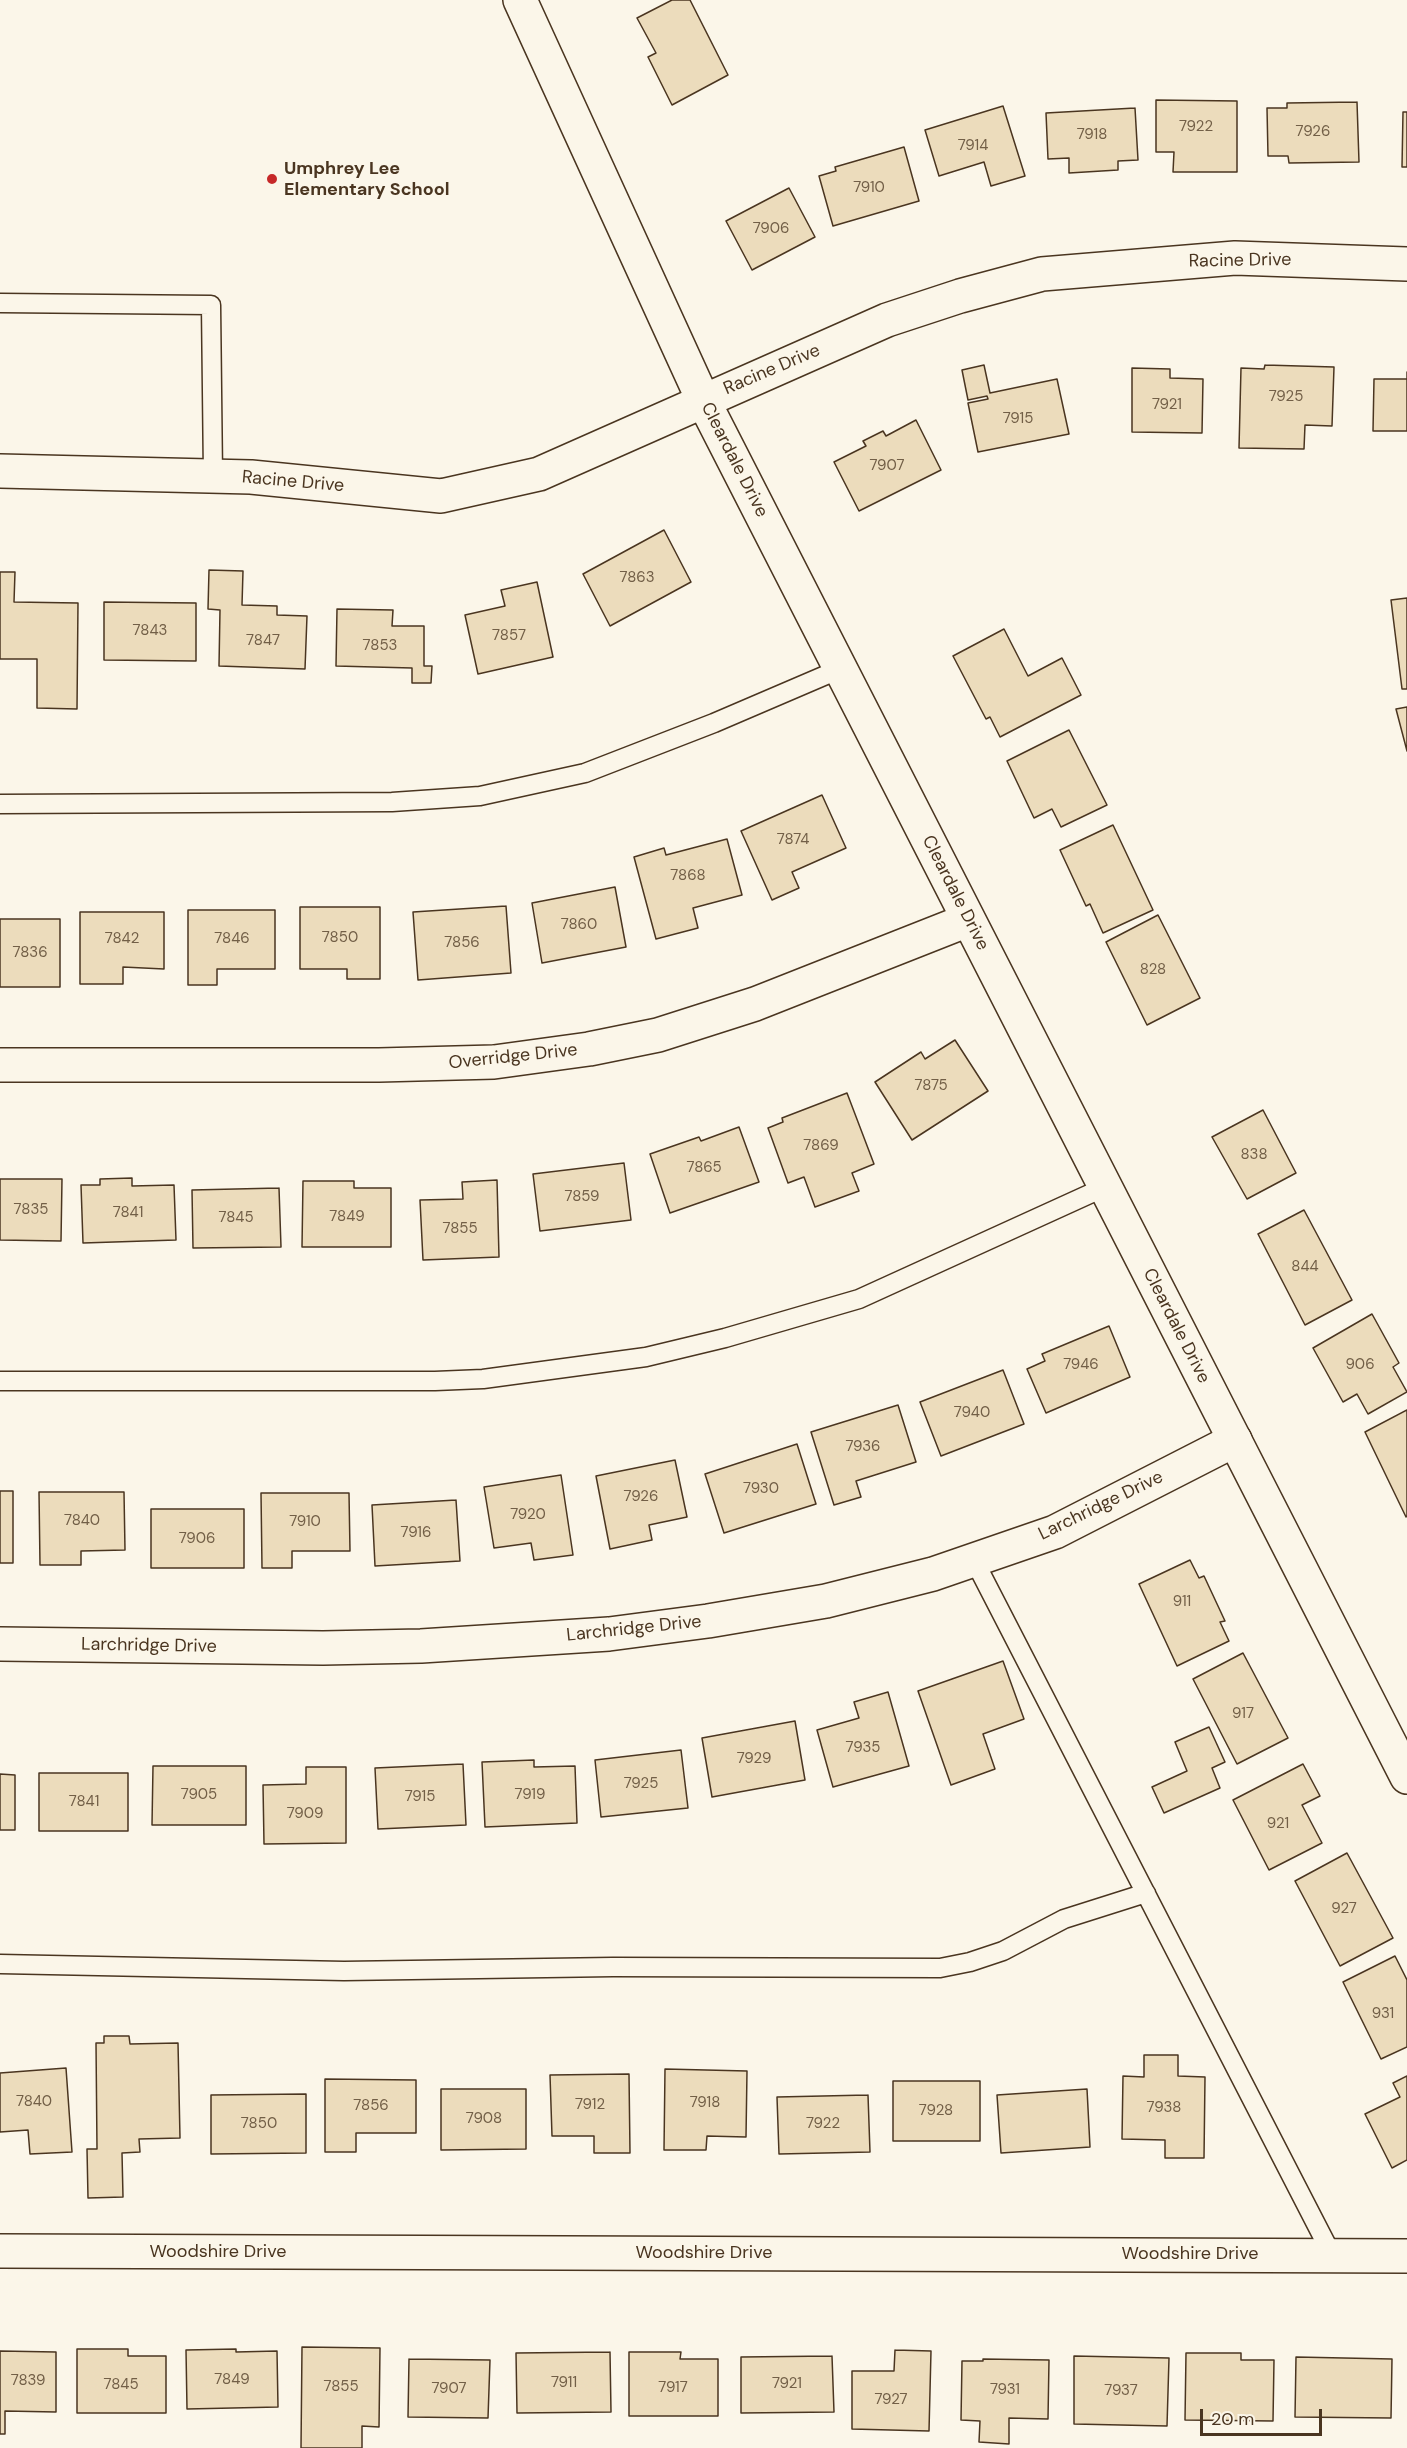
<!DOCTYPE html>
<style>
body{margin:0}
#map{position:relative;width:1407px;height:2448px;overflow:hidden;background:#fbf6e9;font-family:"DM Sans",sans-serif}
canvas{display:block}
.scale{position:absolute;left:1200px;top:2409px;width:122px;height:27px;box-sizing:border-box;border:3px solid #4a3520;border-top:0;padding-left:8px;font-size:18px;line-height:21px;white-space:nowrap;color:#4a3520;-webkit-text-stroke:4px #fbf6e9;paint-order:stroke}
</style>
<div id="map">
<canvas width="1407" height="2448"></canvas>
<div class="scale">20 m</div>
</div>
<script>
const context = document.querySelector('canvas').getContext('2d');
context.lineJoin = 'round';
function paint(path, color) {
  context.fillStyle = color;
  context.fill(path, 'evenodd');
}
function shape(rows) {
  const path = new Path2D();
  for (const r of rows) {
    path.moveTo(r[0], r[1]);
    for (let i = 2; i < r.length; i += 2) path.lineTo(r[i], r[i + 1]);
  }
  return path;
}
function stroke(path, color, width, dash) {
  context.strokeStyle = color;
  context.lineWidth = width;
  context.lineCap = dash ? 'butt' : 'round';
  context.setLineDash(dash || []);
  context.stroke(path);
}
function label(font, color, halo, rows, align = 'center') {
  context.font = font + ' "DM Sans",sans-serif';
  context.lineWidth = 4.5;
  context.setLineDash([]);
  context.textBaseline = 'middle';
  context.strokeStyle = halo;
  context.fillStyle = color;
  for (const [text, x, y, turn = 0] of rows) {
    context.save();
    context.translate(x, y);
    context.rotate((+turn || 0) * Math.PI / 180);
    context.textAlign = isNaN(turn) ? turn : align;
    if (halo) context.strokeText(text, 0, 0);
    context.fillText(text, 0, 0);
    context.restore();
  }
}
const building = shape([
 [672,0,690,0,728,75,672,105,648,57,656,53,637,18,672,0],
 [1156,100,1237,101,1237,172,1173,172,1174,152,1156,152,1156,100],
 [1357,102,1359,162,1289,163,1288,156,1268,156,1267,108,1287,108,1287,103,1357,102],
 [1003,106,1025,176,991,186,984,162,939,176,925,130,1003,106],
 [1135,108,1138,160,1118,161,1118,170,1069,173,1069,158,1048,159,1046,113,1135,108],
 [1403,112,1407,112,1407,167,1402,167,1403,112],
 [904,147,919,201,833,226,819,176,836,171,835,167,904,147],
 [789,188,815,237,752,270,726,221,789,188],
 [984,365,990,393,1057,379,1069,434,978,452,968,403,988,399,987,396,968,400,962,370,984,365],
 [1265,365,1334,367,1332,426,1305,425,1304,449,1239,448,1241,368,1264,369,1265,365],
 [1132,368,1170,369,1170,378,1203,379,1202,433,1132,432,1132,368],
 [1407,372,1407,431,1373,431,1374,379,1407,379,1407,372],
 [916,420,941,470,859,511,834,462,866,446,863,441,883,431,886,436,916,420],
 [664,530,691,582,610,626,583,574,664,530],
 [209,570,243,571,242,605,277,606,277,615,307,616,305,669,219,666,220,610,208,609,209,570],
 [0,572,15,572,14,602,78,603,77,709,37,708,37,659,0,659,0,572],
 [537,582,553,657,478,674,465,615,505,606,501,590,537,582],
 [1407,598,1407,689,1402,689,1391,600,1407,598],
 [104,602,196,603,196,661,104,660,104,602],
 [337,609,393,610,392,626,424,626,424,666,432,666,431,683,412,683,412,668,336,666,337,609],
 [1004,629,1028,676,1062,658,1081,695,1000,737,990,717,986,719,953,656,1004,629],
 [1407,707,1407,751,1396,709,1407,707],
 [1069,730,1107,805,1061,827,1052,809,1034,818,1007,761,1069,730],
 [822,795,846,848,792,872,799,888,772,900,741,831,822,795],
 [1113,825,1153,910,1103,933,1090,904,1086,906,1060,850,1113,825],
 [727,839,742,895,693,908,698,928,656,939,634,857,664,848,666,855,727,839],
 [615,887,626,947,542,963,532,903,615,887],
 [506,906,511,973,418,980,413,912,506,906],
 [300,907,380,907,380,979,347,979,347,969,300,969,300,907],
 [188,910,275,910,275,969,217,969,217,985,188,985,188,910],
 [80,912,164,912,164,969,123,967,123,984,80,984,80,912],
 [1158,915,1200,998,1147,1025,1106,942,1158,915],
 [0,919,60,919,60,987,0,987,0,919],
 [955,1040,988,1091,912,1140,875,1082,921,1052,925,1059,955,1040],
 [847,1093,874,1164,852,1173,859,1191,815,1207,804,1177,788,1183,768,1128,783,1122,782,1118,847,1093],
 [1263,1110,1296,1173,1247,1199,1212,1137,1263,1110],
 [739,1127,759,1182,670,1213,650,1154,699,1137,701,1141,739,1127],
 [624,1163,631,1220,540,1231,533,1174,624,1163],
 [132,1178,132,1186,174,1185,176,1240,83,1243,81,1185,100,1185,100,1179,132,1178],
 [0,1179,62,1179,61,1241,0,1240,0,1179],
 [497,1180,499,1257,423,1260,420,1200,463,1199,462,1182,497,1180],
 [303,1181,354,1181,354,1188,391,1188,391,1247,302,1247,303,1181],
 [279,1188,281,1247,193,1248,192,1190,279,1188],
 [1304,1210,1352,1300,1305,1325,1258,1234,1304,1210],
 [1372,1314,1399,1363,1393,1367,1407,1392,1368,1414,1357,1394,1343,1402,1313,1348,1372,1314],
 [1109,1326,1130,1377,1046,1413,1027,1369,1045,1361,1042,1354,1109,1326],
 [1003,1370,1024,1424,941,1456,920,1402,1003,1370],
 [898,1405,916,1462,856,1481,861,1497,834,1505,811,1432,898,1405],
 [1407,1410,1407,1516,1406,1517,1365,1432,1407,1410],
 [797,1444,816,1504,724,1533,705,1474,797,1444],
 [675,1460,687,1517,649,1525,652,1540,610,1549,596,1476,675,1460],
 [561,1475,573,1555,534,1560,531,1543,494,1548,484,1487,561,1475],
 [0,1491,13,1491,13,1563,0,1563,0,1491],
 [39,1492,124,1492,125,1550,81,1551,81,1565,40,1565,39,1492],
 [261,1493,349,1493,350,1551,292,1551,292,1568,262,1568,261,1493],
 [456,1500,460,1561,375,1566,372,1505,456,1500],
 [151,1509,244,1509,244,1568,151,1568,151,1509],
 [1190,1560,1199,1578,1204,1576,1225,1621,1220,1622,1229,1641,1177,1666,1139,1584,1190,1560],
 [1243,1653,1288,1738,1237,1764,1193,1679,1243,1653],
 [1003,1661,1024,1719,983,1734,995,1769,951,1785,918,1691,1003,1661],
 [888,1692,909,1766,833,1787,817,1730,859,1718,854,1702,888,1692],
 [795,1721,805,1780,712,1797,702,1738,795,1721],
 [1209,1727,1225,1762,1212,1768,1220,1788,1164,1813,1152,1787,1187,1771,1175,1742,1209,1727],
 [681,1750,688,1808,601,1817,595,1760,681,1750],
 [534,1760,534,1767,575,1766,577,1823,485,1827,482,1762,534,1760],
 [463,1764,466,1825,378,1829,375,1768,463,1764],
 [1303,1764,1320,1796,1302,1805,1322,1843,1269,1870,1233,1800,1303,1764],
 [153,1766,246,1766,246,1825,152,1825,153,1766],
 [306,1767,346,1767,346,1843,264,1844,263,1785,306,1784,306,1767],
 [39,1773,128,1773,128,1831,39,1831,39,1773],
 [0,1774,15,1775,15,1830,0,1830,0,1774],
 [1347,1853,1393,1938,1340,1966,1295,1881,1347,1853],
 [1395,1956,1407,1980,1407,2047,1381,2059,1343,1982,1395,1956],
 [104,2036,129,2036,130,2044,178,2043,180,2138,139,2139,140,2152,122,2153,123,2197,88,2198,87,2149,97,2149,96,2043,104,2043,104,2036],
 [1144,2055,1178,2055,1178,2076,1205,2077,1204,2158,1165,2158,1165,2140,1122,2139,1123,2076,1144,2077,1144,2055],
 [66,2068,72,2152,30,2154,28,2130,0,2132,0,2073,66,2068],
 [665,2069,747,2071,746,2137,707,2136,706,2150,664,2150,665,2069],
 [629,2074,630,2153,594,2153,594,2136,552,2136,550,2075,629,2074],
 [1407,2076,1407,2160,1392,2168,1365,2114,1400,2097,1393,2083,1407,2076],
 [325,2079,416,2080,416,2133,356,2133,356,2152,325,2152,325,2079],
 [893,2081,980,2081,980,2141,893,2141,893,2081],
 [441,2089,526,2089,526,2149,441,2150,441,2089],
 [1087,2089,1090,2147,1001,2153,997,2095,1087,2089],
 [306,2094,306,2153,211,2154,211,2095,306,2094],
 [868,2095,870,2152,779,2154,777,2097,868,2095],
 [302,2347,380,2348,379,2427,362,2426,362,2448,301,2448,302,2347],
 [77,2349,128,2349,128,2356,166,2356,166,2413,77,2413,77,2349],
 [236,2349,236,2352,277,2351,278,2407,187,2409,186,2350,236,2349],
 [895,2350,931,2351,929,2431,852,2429,852,2371,894,2371,895,2350],
 [0,2351,56,2352,56,2412,5,2411,5,2434,0,2434,0,2351],
 [610,2352,611,2412,517,2413,516,2353,610,2352],
 [629,2352,681,2352,680,2359,718,2359,718,2416,629,2416,629,2352],
 [1186,2353,1241,2353,1241,2360,1274,2360,1273,2421,1185,2420,1186,2353],
 [832,2356,834,2412,741,2413,741,2357,832,2356],
 [1074,2356,1169,2358,1167,2426,1074,2424,1074,2356],
 [1296,2357,1392,2359,1391,2418,1295,2417,1296,2357],
 [409,2359,490,2360,488,2418,408,2417,409,2359],
 [983,2359,1049,2360,1048,2419,1009,2418,1009,2444,979,2442,980,2421,961,2420,962,2361,983,2361,983,2359]
]);
paint(building, '#ecdcbc');
stroke(building, '#4a3520', 1.5);
const service = shape([
 [0,303,211,305,213,476],
 [0,804,392,802,480,796,585,773,714,723,840,669],
 [0,1381,435,1381,483,1379,646,1357,725,1338,859,1299,1105,1187],
 [974,1560,1332,2255],
 [0,1964,344,1971,613,1967,940,1968,970,1962,1003,1951,1064,1919,1146,1893]
]);
const minor = shape([
 [0,1065,379,1065,494,1062,589,1049,658,1035,755,1004,968,920],
 [0,1644,323,1648,421,1646,609,1634,708,1621,826,1601,933,1574,1055,1532,1235,1440],
 [0,2251,1407,2256]
]);
const tertiary = shape([
 [520,0,703,400,1407,1777],
 [0,471,251,477,441,496,539,474,887,320,960,296,1042,274,1235,258,1407,264]
]);
stroke(service, '#4a3520', 21);
stroke(minor, '#4a3520', 36);
stroke(tertiary, '#4a3520', 36);
stroke(service, '#fbf6e9', 18);
stroke(minor, '#fbf6e9', 33);
stroke(tertiary, '#fbf6e9', 33);
for (const [x, y, r, color] of [
 [272,179,6,"#c62828"]
]) {
  const dot = new Path2D();
  dot.arc(x, y, r, 0, 2 * Math.PI);
  context.fillStyle = color;
  context.fill(dot);
  stroke(dot, '#fbf6e9', 2);
}
label('15px', '#725f47', null, [
 ["7922",1196,127],
 ["7926",1313,132],
 ["7918",1092,135],
 ["7914",973,146],
 ["7910",869,188],
 ["7906",771,229],
 ["7925",1286,397],
 ["7921",1167,405],
 ["7915",1018,419],
 ["7907",887,466],
 ["7863",637,578],
 ["7843",150,631],
 ["7857",509,636],
 ["7847",263,641],
 ["7853",380,646],
 ["7874",793,840],
 ["7868",688,876],
 ["7860",579,925],
 ["7850",340,938],
 ["7842",122,939],
 ["7846",232,939],
 ["7856",462,943],
 ["7836",30,953],
 ["828",1153,970],
 ["7875",931,1086],
 ["7869",821,1146],
 ["838",1254,1155],
 ["7865",704,1168],
 ["7859",582,1197],
 ["7835",31,1210],
 ["7841",128,1213],
 ["7849",347,1217],
 ["7845",236,1218],
 ["7855",460,1229],
 ["844",1305,1267],
 ["7946",1081,1365],
 ["906",1360,1365],
 ["7940",972,1413],
 ["7936",863,1447],
 ["7930",761,1489],
 ["7926",641,1497],
 ["7920",528,1515],
 ["7840",82,1521],
 ["7910",305,1522],
 ["7916",416,1533],
 ["7906",197,1539],
 ["911",1182,1602],
 ["917",1243,1714],
 ["7935",863,1748],
 ["7929",754,1759],
 ["7925",641,1784],
 ["7905",199,1795],
 ["7919",530,1795],
 ["7915",420,1797],
 ["7841",84,1802],
 ["7909",305,1814],
 ["921",1278,1824],
 ["927",1344,1909],
 ["931",1383,2014],
 ["7840",34,2102],
 ["7918",705,2103],
 ["7912",590,2105],
 ["7856",371,2106],
 ["7938",1164,2108],
 ["7928",936,2111],
 ["7908",484,2119],
 ["7850",259,2124],
 ["7922",823,2124],
 ["7849",232,2380],
 ["7839",28,2381],
 ["7911",564,2383],
 ["7921",787,2384],
 ["7845",121,2385],
 ["7855",341,2387],
 ["7917",673,2388],
 ["7907",449,2389],
 ["7931",1005,2390],
 ["7937",1121,2391],
 ["7927",891,2400]
]);
label('bold 18px', '#4a3520', '#fbf6e9', [
 ["Umphrey Lee",284,169],
 ["Elementary School",284,190]
], 'left');
label('18px', '#4a3520', '#fbf6e9', [
 ["Racine Drive",1240,261,-1],
 ["Racine Drive",772,370,-23],
 ["Cleardale Drive",734,460,63],
 ["Racine Drive",293,482,5],
 ["Cleardale Drive",955,893,63],
 ["Overridge Drive",513,1057,-6],
 ["Cleardale Drive",1176,1326,63],
 ["Larchridge Drive",1101,1506,-26],
 ["Larchridge Drive",634,1629,-6],
 ["Larchridge Drive",149,1646,1],
 ["Woodshire Drive",218,2252],
 ["Woodshire Drive",704,2253],
 ["Woodshire Drive",1190,2254]
]);
</script>
